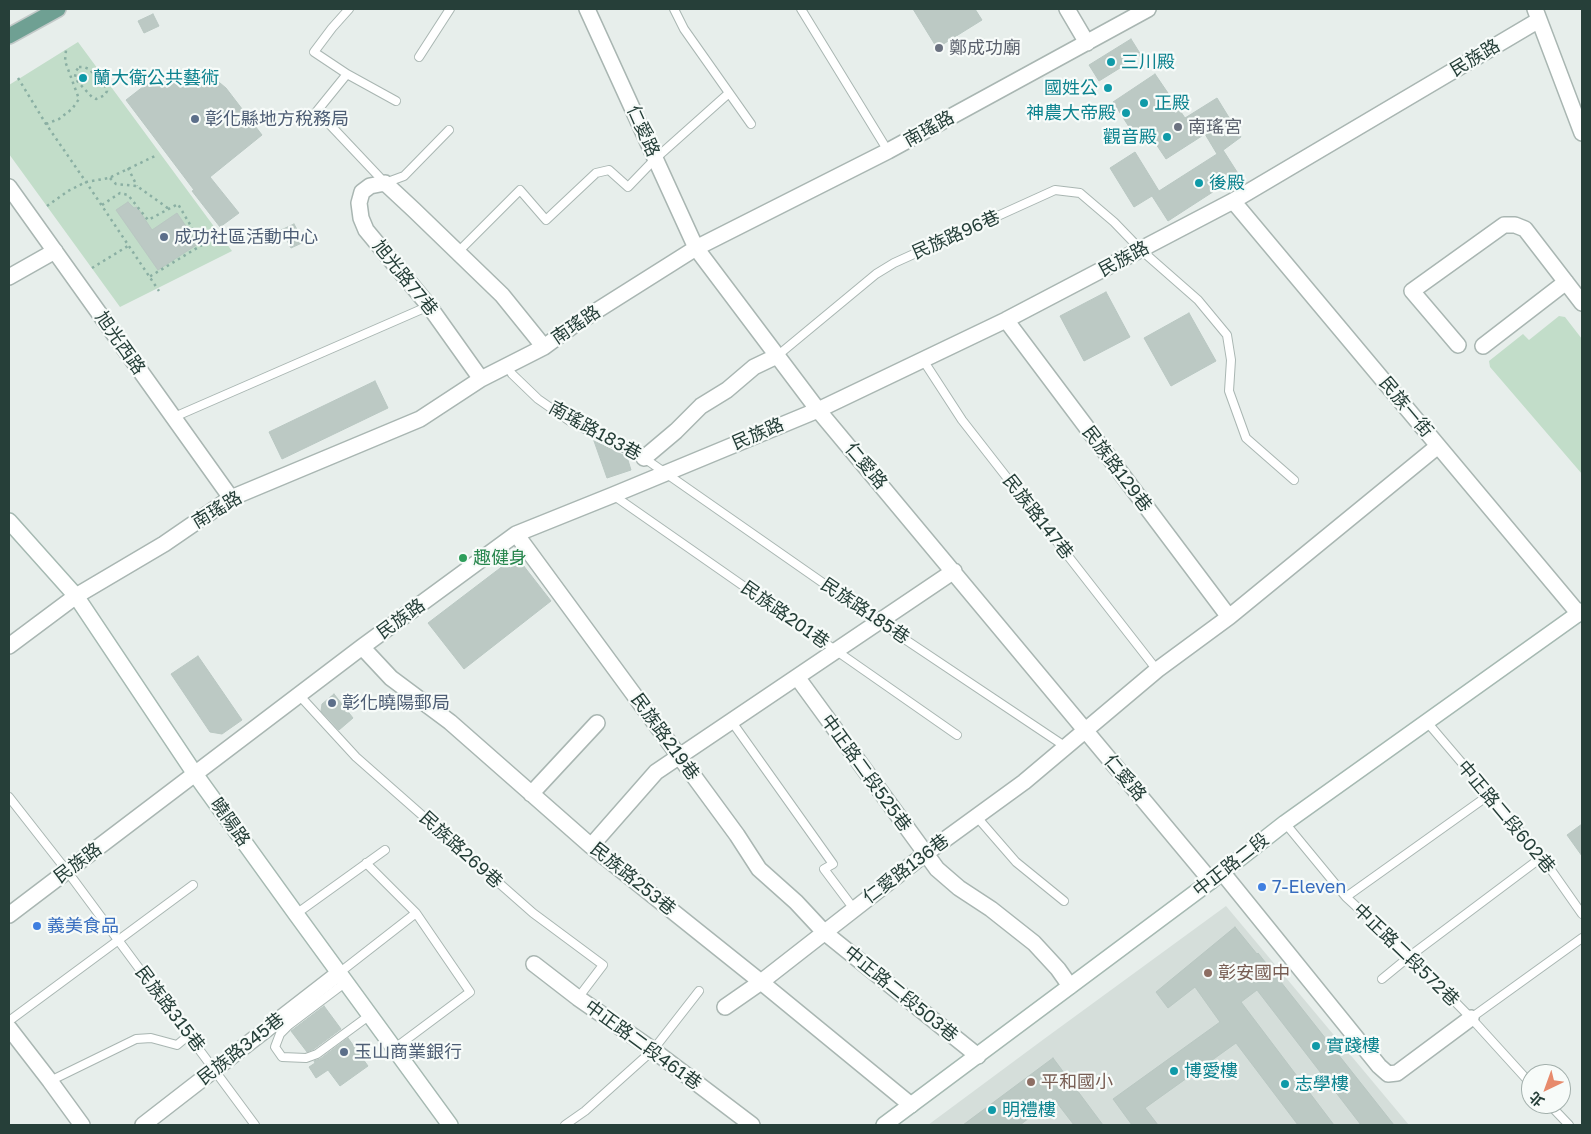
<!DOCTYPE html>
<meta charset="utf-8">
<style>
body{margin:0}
#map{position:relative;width:1591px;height:1134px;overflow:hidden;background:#e7eeeb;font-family:"Golos Text","Noto Sans TC",sans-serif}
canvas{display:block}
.frame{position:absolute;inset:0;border:10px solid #263f39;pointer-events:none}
.north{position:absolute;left:1521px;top:1064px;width:50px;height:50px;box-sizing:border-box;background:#f7fbf9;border:1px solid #a3b0ac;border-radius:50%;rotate:222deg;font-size:14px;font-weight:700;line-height:20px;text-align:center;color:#263f39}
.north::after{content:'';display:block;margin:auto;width:18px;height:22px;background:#e78a6c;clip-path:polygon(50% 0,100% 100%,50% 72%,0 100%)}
</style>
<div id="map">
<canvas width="1591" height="1134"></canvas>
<div class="frame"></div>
<div class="north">北</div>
</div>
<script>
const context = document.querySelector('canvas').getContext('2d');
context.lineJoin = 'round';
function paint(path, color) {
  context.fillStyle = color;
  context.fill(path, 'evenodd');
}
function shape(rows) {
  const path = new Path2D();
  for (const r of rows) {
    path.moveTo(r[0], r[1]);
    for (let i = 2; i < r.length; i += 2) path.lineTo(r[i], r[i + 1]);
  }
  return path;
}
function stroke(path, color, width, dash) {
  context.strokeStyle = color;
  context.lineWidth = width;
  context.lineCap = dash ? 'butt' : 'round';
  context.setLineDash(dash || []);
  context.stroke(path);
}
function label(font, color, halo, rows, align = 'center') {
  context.font = font + ' "Golos Text","Noto Sans TC",sans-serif';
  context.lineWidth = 4.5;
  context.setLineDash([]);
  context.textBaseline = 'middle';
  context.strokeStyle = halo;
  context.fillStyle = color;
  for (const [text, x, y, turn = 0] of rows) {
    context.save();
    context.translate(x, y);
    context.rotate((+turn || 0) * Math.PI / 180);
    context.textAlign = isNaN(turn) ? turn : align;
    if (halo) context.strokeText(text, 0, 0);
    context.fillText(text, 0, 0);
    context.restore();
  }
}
paint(shape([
 [1226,906,1409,1125,928,1125,1044,1039]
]), '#d5deda');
paint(shape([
 [78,42,232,251,120,307,9,154,9,85],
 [1559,316,1565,317,1582,339,1582,474,1490,367,1489,361,1523,334,1529,340]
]), '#c2ddc9');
const building = shape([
 [913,9,975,9,982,20,937,48,913,9],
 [153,14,159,26,144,33,138,21,153,14],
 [1131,39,1141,55,1099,81,1089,65,1131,39],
 [188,71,204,74,214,78,226,88,262,135,210,177,239,213,220,227,192,191,194,190,126,100,153,79,173,73,188,71],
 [1155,74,1185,118,1217,98,1241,137,1222,151,1223,150,1239,175,1168,221,1152,196,1134,207,1110,168,1135,152,1159,191,1217,154,1205,134,1166,159,1144,126,1133,133,1113,102,1155,74],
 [128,202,134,208,137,207,152,230,177,213,198,244,158,270,116,210,128,202],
 [294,224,304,242,291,248,281,230,294,224],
 [1106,292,1130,337,1084,361,1060,316,1106,292],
 [1189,313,1216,361,1171,386,1144,338,1189,313],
 [375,381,388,408,282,459,269,432,375,381],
 [594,441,627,457,631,470,607,478,594,441],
 [516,556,551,601,464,669,428,623,516,556],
 [198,656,242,720,222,734,210,732,171,674,198,656],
 [334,694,353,718,339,730,321,711,322,704,334,694],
 [1582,824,1582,856,1567,835,1582,824],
 [1235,927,1257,954,1258,953,1394,1125,1361,1125,1257,990,1241,1002,1334,1125,1298,1125,1236,1043,1145,1108,1158,1125,1132,1125,1113,1099,1220,1022,1195,987,1168,1008,1156,992,1235,927],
 [324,1006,341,1029,314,1049,307,1052,291,1031,324,1006],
 [348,1038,368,1066,340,1086,328,1070,316,1078,309,1067,315,1063,314,1061,320,1059,348,1038],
 [1053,1058,1103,1125,1074,1125,1054,1099,1020,1125,963,1125,1053,1058]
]);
paint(building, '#bcc9c4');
stroke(building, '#b9c7c2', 1);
const lane = shape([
 [674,9,684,29,751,124],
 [801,9,888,151],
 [419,57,450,9],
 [347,74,314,52,332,28,349,9],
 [396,101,347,74,317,111,385,183,404,176,449,130],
 [458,252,520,190,546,220,596,173,609,170,628,187,655,159,729,93],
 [777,356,876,274,894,263,1055,190,1080,193,1114,222,1141,250,1198,300,1227,335,1231,360,1229,391,1246,438,1294,480],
 [923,360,962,420,1157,670],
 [507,366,512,374,538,399,571,422,644,458,879,622,1066,747],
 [172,418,429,306],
 [613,495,957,735],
 [299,695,356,757,533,913,603,965,578,998],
 [732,722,833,864,824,869,854,909],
 [1427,722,1542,857,1582,914],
 [9,797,67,871,255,1125],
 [976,816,1016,862,1064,901],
 [1285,823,1346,897,1410,956,1471,1018,1531,1084],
 [366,863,416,913,470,992,395,1048],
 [1346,897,1489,795],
 [296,914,385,850],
 [339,973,416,913],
 [1382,979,1410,956,1542,857],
 [346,982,289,1025,280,1034,275,1047,282,1057,306,1058,317,1054,370,1015],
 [1471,1018,1582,938],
 [9,1021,193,885],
 [50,1081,136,1039,151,1038,177,1045,189,1035],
 [1549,1104,1569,1125],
 [565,1125,585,1111,653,1050,699,991]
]);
const street = shape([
 [587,9,696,248,818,410,1211,881],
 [1067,9,1087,43],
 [1535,9,1582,133],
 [9,187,231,498],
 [1233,201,1579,614],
 [9,277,55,251],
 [1006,320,1229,617],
 [1458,345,1412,291,1504,225,1515,225,1525,229,1582,303],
 [1483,346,1566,282],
 [481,379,429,306,366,230,361,218,359,203,362,192,370,186,385,183,414,210,502,295,544,347],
 [644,458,676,431,701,406,727,390,754,367,777,356],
 [516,534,737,835,759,869,796,902,824,932,978,1056],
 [9,646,76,596,164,544,231,498,420,419,481,379,544,347,574,325,696,248,888,151,1148,9],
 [362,647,391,678,450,722,591,846,761,982,911,1105],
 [797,677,937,869,959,888,991,909,1034,943,1058,969,1070,986],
 [531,794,597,723],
 [591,846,656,772,954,571],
 [1222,872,1379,1066,1388,1074,1397,1073,1471,1018],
 [9,915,362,647,516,534,613,495,818,410,1006,320,1233,201,1539,20],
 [534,964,578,998,653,1050,752,1125],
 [725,1007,761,982,925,854,1024,782,1157,670,1229,617,1438,446],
 [9,1028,50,1081,82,1125],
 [143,1125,339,973]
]);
const secondary = shape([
 [9,521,76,596,195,774,296,914,450,1125],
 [884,1125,1211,881,1285,823,1582,611]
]);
const primary = shape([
 [9,36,58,9]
]);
stroke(lane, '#a9b6b2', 10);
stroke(street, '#a9b6b2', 18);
stroke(secondary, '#a6b9b2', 18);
stroke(primary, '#c2c9c8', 18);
stroke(shape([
 [79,67,84,67,89,69,105,86,107,91,105,95,96,99,92,97,78,82,75,77,76,71,79,67],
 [18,78,46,124,86,182,159,291],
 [46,124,59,119,72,109,79,99,65,61,66,50],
 [128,168,137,186],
 [110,178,116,184,137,186,169,209],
 [102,205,120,193,128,195,148,220,178,204,202,245,149,277],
 [47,206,68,191,86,182,109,178,155,156],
 [92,268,128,246]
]), '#8aafa3', 2.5, [2.5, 4]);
stroke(lane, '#fff', 8);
stroke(street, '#fff', 15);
stroke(secondary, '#fff', 15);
stroke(primary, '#6fa093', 15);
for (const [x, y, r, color] of [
 [939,48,5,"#6b7280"],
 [1111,62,5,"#0f9aa8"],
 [83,78,5,"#0f9aa8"],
 [1108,88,5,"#0f9aa8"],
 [1144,103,5,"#0f9aa8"],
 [1126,113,5,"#0f9aa8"],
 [195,119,5,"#5c6f8a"],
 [1178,127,5,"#6b7280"],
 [1167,137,5,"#0f9aa8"],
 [1199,183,5,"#0f9aa8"],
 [164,237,5,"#5c6f8a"],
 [463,558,5,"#2e9e5b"],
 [332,703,5,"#5c6f8a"],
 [1262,887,5,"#3f7fe0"],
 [37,926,5,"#3f7fe0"],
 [1208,973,5,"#8d6e63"],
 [1316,1046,5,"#0f9aa8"],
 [344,1052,5,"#5c6f8a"],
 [1174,1071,5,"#0f9aa8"],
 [1031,1082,5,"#8d6e63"],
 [1285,1084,5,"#0f9aa8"],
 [992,1110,5,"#0f9aa8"]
]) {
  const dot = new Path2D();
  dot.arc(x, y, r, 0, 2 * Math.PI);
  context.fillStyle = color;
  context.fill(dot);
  stroke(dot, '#f7fbf9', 2);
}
label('18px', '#5b616d', '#f7fbf9', [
 ["鄭成功廟",949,48],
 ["南瑤宮",1188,127]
], 'left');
label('18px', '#263f39', '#f7fbf9', [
 ["民族路",1475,58,-31],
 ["南瑤路",929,129,-29],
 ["仁愛路",643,131,66],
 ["民族路96巷",956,235,-24],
 ["民族路",1124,259,-28],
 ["旭光路77巷",405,278,51],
 ["南瑤路",576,325,-34],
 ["旭光西路",120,343,55],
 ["民族一街",1406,407,50],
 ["南瑤路183巷",595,431,29],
 ["民族路",758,434,-23],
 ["仁愛路",866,466,50],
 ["民族路129巷",1117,469,53],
 ["南瑤路",217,510,-31],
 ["民族路147巷",1038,517,52],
 ["民族路185巷",865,611,34],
 ["民族路201巷",785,615,35],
 ["民族路",401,619,-36],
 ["民族路219巷",665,737,54],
 ["中正路二段525巷",866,773,54],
 ["仁愛路",1125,778,50],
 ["中正路二段602巷",1506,817,50],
 ["曉陽路",230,822,55],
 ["民族路269巷",461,850,42],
 ["民族路",78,863,-37],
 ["中正路二段",1231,865,-38],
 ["仁愛路136巷",906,869,-37],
 ["民族路253巷",633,879,39],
 ["中正路二段572巷",1406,955,44],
 ["中正路二段503巷",901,994,39],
 ["民族路315巷",170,1009,53],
 ["中正路二段461巷",643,1045,36],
 ["民族路345巷",241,1049,-38]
]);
label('18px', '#0d838f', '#f7fbf9', [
 ["三川殿",1121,62],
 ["蘭大衛公共藝術",93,78],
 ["國姓公",1098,88,"right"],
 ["正殿",1154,103],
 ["神農大帝殿",1116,113,"right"],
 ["觀音殿",1157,137,"right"],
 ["後殿",1209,183],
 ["實踐樓",1326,1046],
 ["博愛樓",1184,1071],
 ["志學樓",1295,1084],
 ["明禮樓",1002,1110]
], 'left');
label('18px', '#4e5e75', '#f7fbf9', [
 ["彰化縣地方稅務局",205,119],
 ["成功社區活動中心",174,237],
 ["彰化曉陽郵局",342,703],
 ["玉山商業銀行",354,1052]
], 'left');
label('18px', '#27864d', '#f7fbf9', [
 ["趣健身",473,558]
], 'left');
label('18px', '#366cbe', '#f7fbf9', [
 ["7-Eleven",1272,887],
 ["義美食品",47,926]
], 'left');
label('18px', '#785e54', '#f7fbf9', [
 ["彰安國中",1218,973],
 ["平和國小",1041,1082]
], 'left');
</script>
